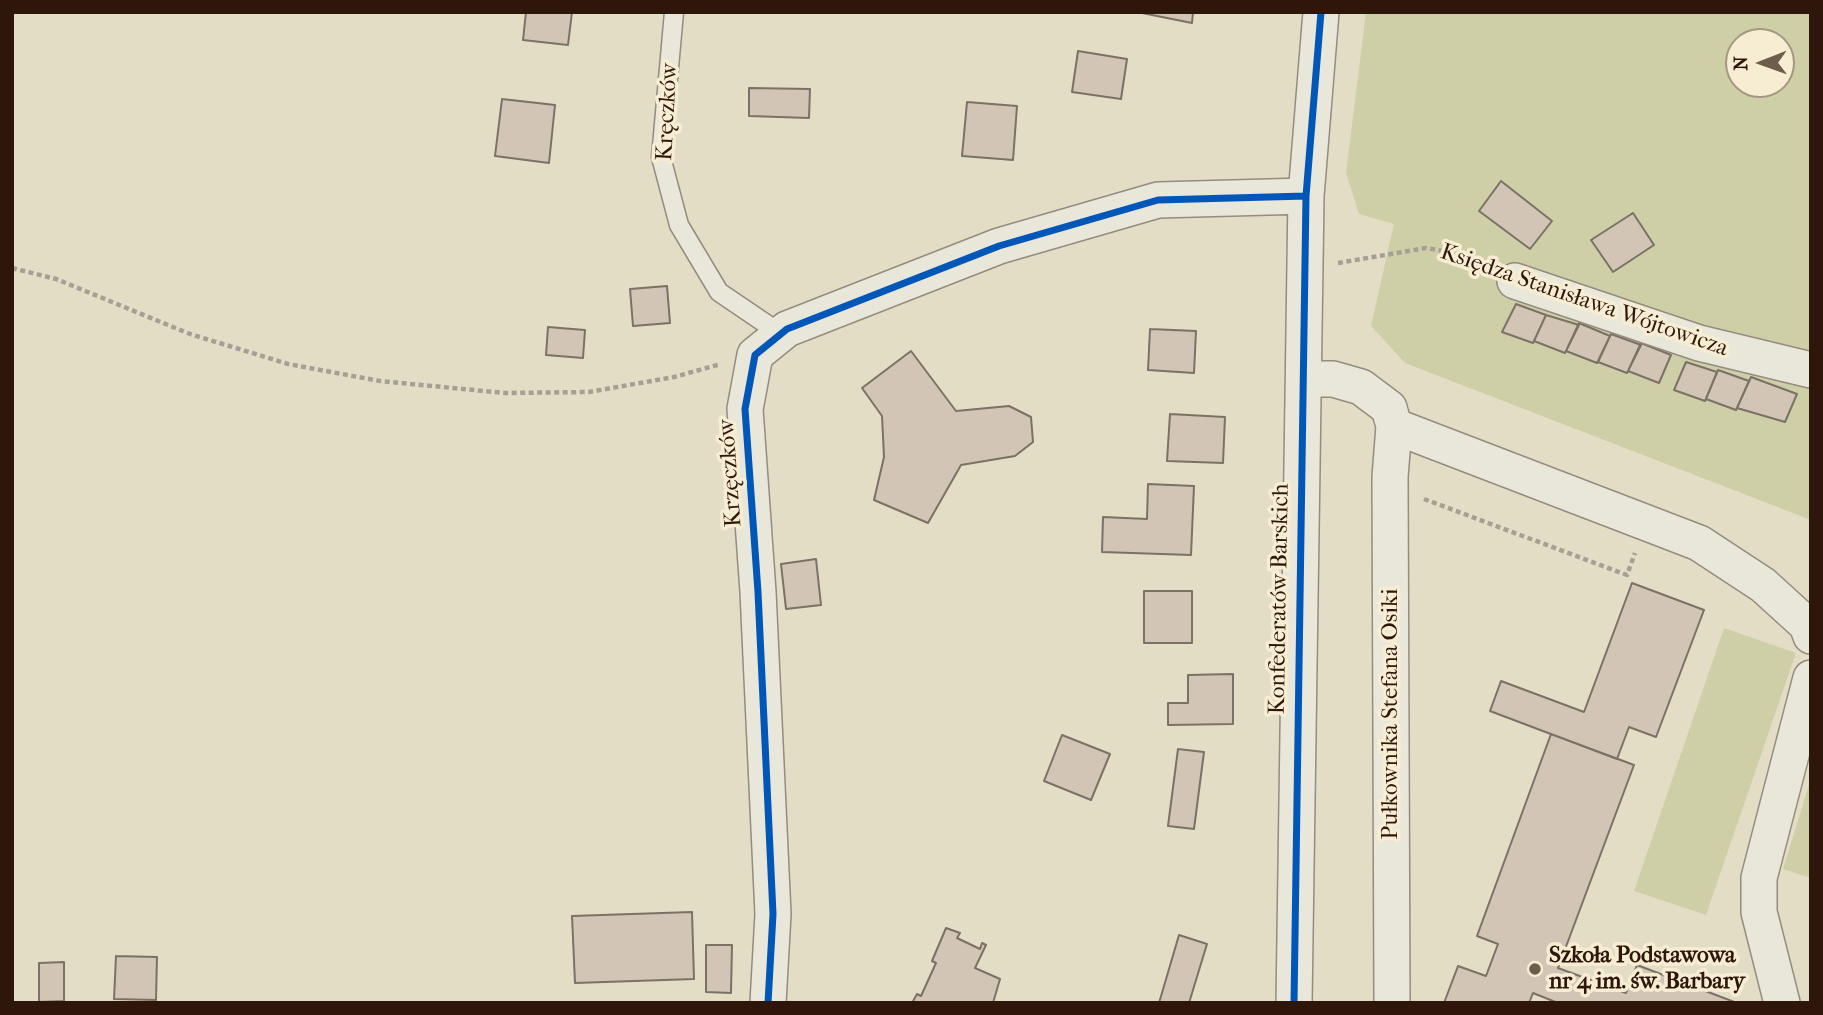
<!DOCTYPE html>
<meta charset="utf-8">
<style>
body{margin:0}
#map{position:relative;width:1823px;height:1015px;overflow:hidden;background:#e4ddc6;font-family:"IM FELL French Canon",serif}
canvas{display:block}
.frame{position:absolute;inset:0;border:14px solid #2e160a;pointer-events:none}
.north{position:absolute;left:1725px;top:28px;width:70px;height:70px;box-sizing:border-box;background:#f6edd2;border:2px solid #a69782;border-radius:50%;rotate:269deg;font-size:19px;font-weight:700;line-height:28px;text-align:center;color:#2e160a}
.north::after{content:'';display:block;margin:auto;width:24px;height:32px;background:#6e5c4c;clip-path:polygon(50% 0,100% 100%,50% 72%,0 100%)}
</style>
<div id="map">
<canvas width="1823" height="1015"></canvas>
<div class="frame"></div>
<div class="north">N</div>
</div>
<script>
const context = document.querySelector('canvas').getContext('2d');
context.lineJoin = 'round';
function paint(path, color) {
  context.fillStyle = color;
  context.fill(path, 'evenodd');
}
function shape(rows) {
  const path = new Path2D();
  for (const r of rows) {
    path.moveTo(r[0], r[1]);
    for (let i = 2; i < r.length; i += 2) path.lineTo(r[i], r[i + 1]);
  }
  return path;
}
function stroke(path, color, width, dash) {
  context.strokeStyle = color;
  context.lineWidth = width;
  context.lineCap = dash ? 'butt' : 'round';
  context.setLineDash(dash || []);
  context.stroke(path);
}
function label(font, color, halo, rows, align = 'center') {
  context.font = font + ' "IM FELL French Canon",serif';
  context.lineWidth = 7;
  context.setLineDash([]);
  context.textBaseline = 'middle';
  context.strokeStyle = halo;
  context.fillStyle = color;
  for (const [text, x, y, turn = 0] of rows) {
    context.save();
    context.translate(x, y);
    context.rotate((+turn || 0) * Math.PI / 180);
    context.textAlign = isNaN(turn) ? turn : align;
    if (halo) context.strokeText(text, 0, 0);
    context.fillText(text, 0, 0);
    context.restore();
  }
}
paint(shape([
 [1366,12,1811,12,1811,520,1405,363,1371,326,1394,224,1359,214,1346,173],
 [1739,42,1781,42,1781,84,1739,84],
 [1724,628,1796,653,1706,915,1634,891],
 [1811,778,1811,878,1783,869]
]), '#cfcfa7');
const building = shape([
 [526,12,572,12,568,45,523,40,526,12],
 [1137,12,1193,12,1192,23,1137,12],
 [1078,51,1127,59,1121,99,1072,92,1078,51],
 [749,88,810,89,809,118,749,116,749,88],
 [502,99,555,105,549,163,495,156,502,99],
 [967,102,1017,106,1013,160,962,156,967,102],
 [1501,181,1552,221,1530,249,1479,211,1501,181],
 [1633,213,1654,245,1613,272,1591,240,1633,213],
 [667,286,670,323,633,326,630,289,667,286],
 [1516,304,1546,315,1533,343,1502,332,1516,304],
 [1546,315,1579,325,1565,353,1534,341,1546,315],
 [1579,323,1610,336,1597,363,1566,351,1579,323],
 [548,327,585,330,583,358,546,355,548,327],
 [1150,329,1196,331,1194,373,1148,370,1150,329],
 [1611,334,1641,345,1627,373,1598,362,1611,334],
 [1641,343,1671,355,1659,383,1628,371,1641,343],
 [911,351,956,411,1009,406,1031,417,1033,442,1015,456,961,465,928,523,874,500,884,457,882,416,862,388,911,351],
 [1686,362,1717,372,1705,401,1674,390,1686,362],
 [1718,370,1749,381,1736,410,1706,399,1718,370],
 [1751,377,1797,394,1785,422,1737,408,1751,377],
 [1170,414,1225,417,1223,463,1167,461,1170,414],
 [1148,484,1194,486,1191,555,1102,552,1103,517,1147,519,1148,484],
 [816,559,821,605,786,609,781,564,816,559],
 [1632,583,1704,610,1656,737,1629,727,1617,759,1490,711,1501,681,1584,712,1632,583],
 [1144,591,1192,591,1192,643,1144,643,1144,591],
 [1233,674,1233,724,1168,725,1168,703,1188,703,1188,675,1233,674],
 [1551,734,1634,765,1558,968,1626,993,1637,965,1737,1003,1558,1003,1533,993,1529,1003,1444,1003,1458,966,1486,976,1498,944,1477,936,1551,734],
 [1062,735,1110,754,1091,800,1044,781,1062,735],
 [1178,749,1204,752,1194,829,1168,826,1178,749],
 [692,912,694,979,575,983,572,916,692,912],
 [946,928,960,933,957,938,980,949,982,943,986,945,975,968,1000,979,993,1003,912,1003,917,994,921,996,936,963,932,961,946,928],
 [1179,935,1207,944,1189,1003,1159,1003,1179,935],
 [706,945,732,945,731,993,706,992,706,945],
 [116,956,157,957,156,1000,114,999,116,956],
 [64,962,64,1001,39,1002,39,963,64,962]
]);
paint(building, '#d2c5b6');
stroke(building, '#797265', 2);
const service = shape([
 [674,12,661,157,679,225,719,292,781,334]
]);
const minor = shape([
 [1515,281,1699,343,1811,370],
 [1304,379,1333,379,1361,387,1389,408,1394,426,1390,477,1392,1003],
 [1394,426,1699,543,1763,585,1807,625,1811,636],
 [768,1003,773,914,758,592,745,409,755,355,787,329,999,246,1158,200,1306,196],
 [1294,1003,1306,196,1321,12],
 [1782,1003,1759,912,1759,878,1811,678]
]);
stroke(service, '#948c7e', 21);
stroke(minor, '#948c7e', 38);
stroke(shape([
 [1338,263,1426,248,1449,252,1485,268],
 [12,268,56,279,190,334,288,364,380,381,505,393,589,392,674,377,721,364],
 [1424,499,1627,575,1635,553]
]), '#a5a096', 4.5, [5, 3.5]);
stroke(service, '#e9e6da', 18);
stroke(minor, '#e9e6da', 35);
stroke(shape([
 [768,1003,773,914,758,592,745,409,755,355,787,329,999,246,1158,200,1306,196],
 [1294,1003,1306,196,1321,12]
]), '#0057b8', 7);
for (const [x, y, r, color] of [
 [1535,969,7,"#6e5c4c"]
]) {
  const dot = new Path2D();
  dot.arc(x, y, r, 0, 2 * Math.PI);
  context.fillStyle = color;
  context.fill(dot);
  stroke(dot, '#f6edd2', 2.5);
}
label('23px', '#2e160a', '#f6edd2', [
 ["Kręczków",668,112,-87],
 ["Księdza Stanisława Wójtowicza",1584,301,19],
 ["Krzęczków",731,473,-94],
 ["Konfederatów Barskich",1280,599,-89],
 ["Pułkownika Stefana Osiki",1391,714,-90]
]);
label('bold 23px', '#2e160a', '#f6edd2', [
 ["Szkoła Podstawowa",1549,956],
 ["nr 4 im. św. Barbary",1549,982]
], 'left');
</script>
